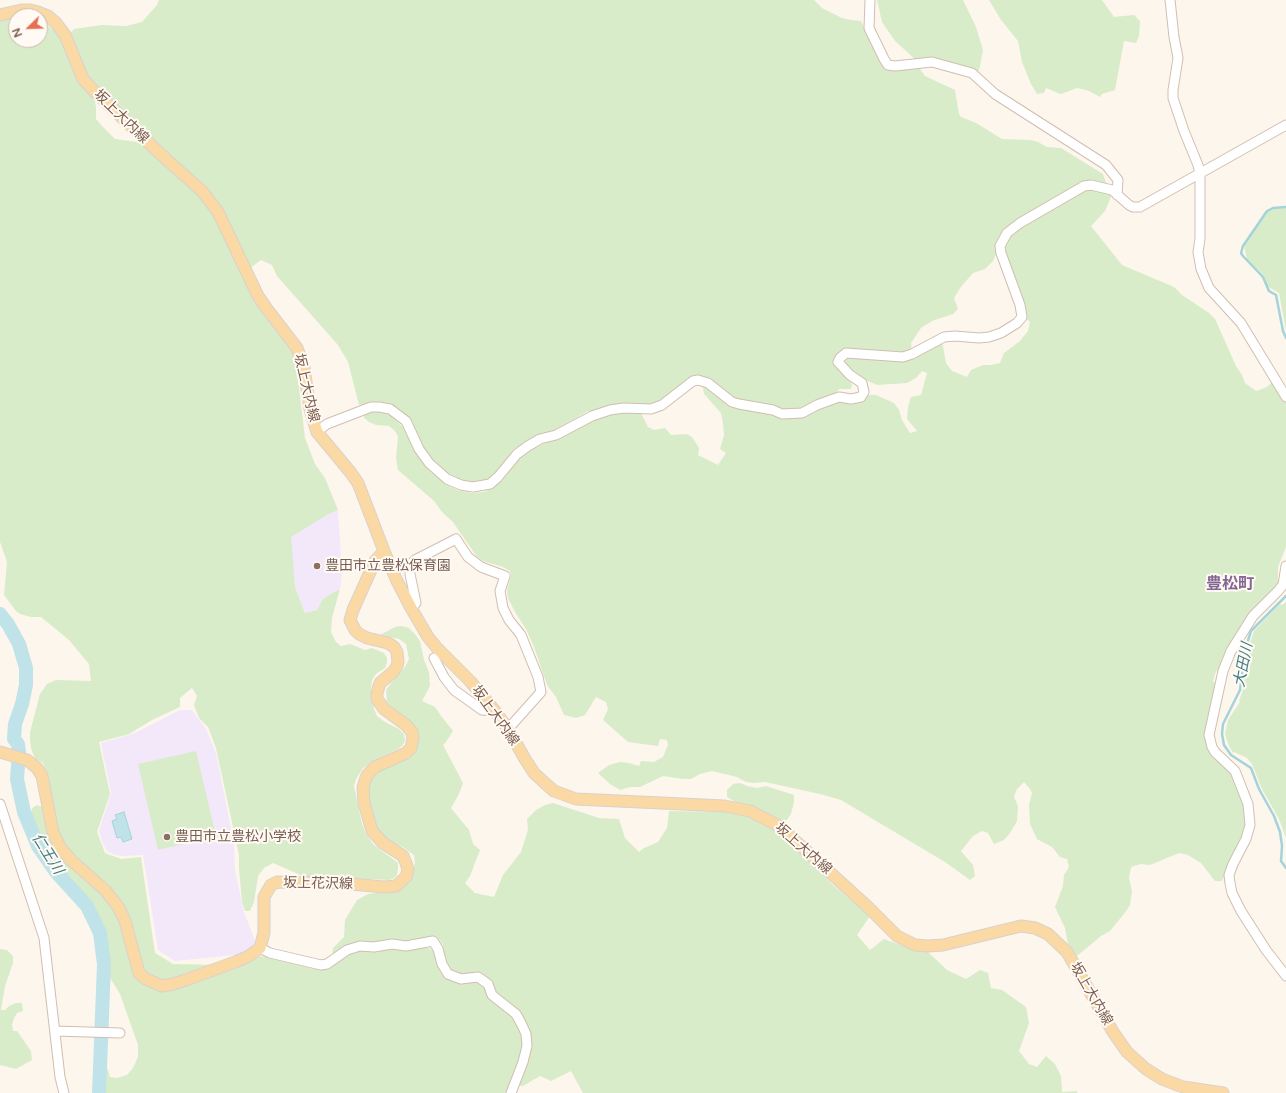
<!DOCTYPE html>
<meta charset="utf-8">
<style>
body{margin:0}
#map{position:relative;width:1286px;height:1093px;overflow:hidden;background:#fdf6ec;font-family:"Varela Round",sans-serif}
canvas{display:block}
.north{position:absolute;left:8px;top:8px;width:40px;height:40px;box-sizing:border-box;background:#fffaf3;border:1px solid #cabbb1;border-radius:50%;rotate:247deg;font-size:11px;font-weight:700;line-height:16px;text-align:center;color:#7a5c4d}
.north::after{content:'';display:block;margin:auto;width:14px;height:18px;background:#e76f51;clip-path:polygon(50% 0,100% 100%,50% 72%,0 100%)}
</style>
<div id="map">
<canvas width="1286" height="1093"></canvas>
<div class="north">N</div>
</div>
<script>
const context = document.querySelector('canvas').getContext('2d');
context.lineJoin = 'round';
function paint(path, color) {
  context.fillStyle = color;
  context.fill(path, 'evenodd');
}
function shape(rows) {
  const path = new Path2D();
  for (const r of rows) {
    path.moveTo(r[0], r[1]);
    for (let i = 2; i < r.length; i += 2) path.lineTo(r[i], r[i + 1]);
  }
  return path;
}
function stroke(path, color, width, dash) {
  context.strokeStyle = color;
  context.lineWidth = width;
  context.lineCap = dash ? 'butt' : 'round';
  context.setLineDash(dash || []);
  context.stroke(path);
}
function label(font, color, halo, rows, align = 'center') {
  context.font = font + ' "Varela Round","Noto Sans JP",sans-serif';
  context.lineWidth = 4;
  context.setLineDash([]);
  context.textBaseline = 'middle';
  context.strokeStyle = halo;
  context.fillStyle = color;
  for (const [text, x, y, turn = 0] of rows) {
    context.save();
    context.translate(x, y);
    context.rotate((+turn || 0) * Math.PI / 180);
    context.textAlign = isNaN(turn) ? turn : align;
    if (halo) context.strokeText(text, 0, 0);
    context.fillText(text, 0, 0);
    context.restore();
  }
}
paint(shape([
 [338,510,342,573,340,589,329,595,322,600,317,610,305,613,295,587,290,537,327,515],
 [180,710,192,710,206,729,216,753,234,843,235,871,244,912,256,943,244,954,175,961,158,950,143,855,122,856,115,855,107,851,102,842,99,831,111,793,101,743,135,733]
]), '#f3e8fa');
paint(shape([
 [159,0,814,0,822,8,842,18,851,20,861,21,881,61,917,65,925,76,955,90,959,114,961,117,976,123,1002,139,1031,140,1038,142,1047,147,1061,148,1103,174,1107,185,1096,183,1018,221,997,252,993,261,985,269,973,273,960,288,954,298,958,309,953,314,932,321,921,328,911,343,912,351,903,355,838,355,847,376,852,384,851,389,839,389,835,395,804,411,787,412,741,403,703,377,654,405,592,414,588,411,555,430,525,442,514,449,497,472,487,481,477,483,465,482,444,471,432,459,423,447,414,427,408,417,397,408,382,403,370,403,359,405,348,362,338,345,277,276,272,265,261,260,249,269,220,212,87,79,70,39,71,32,74,29,102,25,126,26,142,22,157,5],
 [877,0,963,0,976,27,983,50,979,71,916,60,895,41,882,22],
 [989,0,1102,0,1114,17,1134,15,1140,21,1139,36,1136,43,1124,41,1115,90,1102,94,1100,97,1089,91,1077,88,1061,94,1046,88,1044,93,1037,94,1031,84,1022,62,1018,41,1001,20],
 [16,17,16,40,40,40,40,21,51,28,58,35,94,97,96,107,96,119,103,127,115,139,144,143,209,205,287,342,292,352,297,371,305,438,315,464,325,478,338,510,327,515,291,537,295,587,305,613,317,610,322,600,329,595,340,589,332,618,331,632,336,642,341,646,350,644,365,650,372,648,384,653,387,658,387,662,385,668,376,674,372,680,371,690,374,709,377,716,385,722,399,729,404,734,405,740,403,745,398,749,383,756,363,768,356,779,354,786,362,824,366,834,373,844,398,863,398,868,397,875,394,878,389,880,348,878,305,877,273,863,264,868,258,876,254,902,250,911,245,911,242,902,239,868,239,855,216,748,208,727,199,718,194,705,197,696,192,688,180,698,180,707,152,720,129,734,99,742,110,794,97,832,105,853,121,859,141,857,155,953,173,964,219,965,171,980,161,980,152,977,146,972,141,964,128,919,63,843,55,824,45,769,43,763,35,759,31,748,30,740,30,732,40,694,47,684,56,680,91,681,89,664,69,640,41,617,31,617,20,614,16,611,4,595,7,562,0,542,0,21],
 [1085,188,1110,193,1111,197,1105,211,1091,226,1122,265,1174,287,1182,295,1209,313,1215,319,1236,366,1242,375,1245,383,1256,391,1267,387,1272,382,1286,403,1286,547,1278,567,1278,586,1220,670,1216,671,1213,681,1217,686,1207,730,1231,772,1244,802,1246,825,1243,836,1222,881,1215,881,1201,863,1188,855,1179,853,1150,865,1141,864,1131,867,1129,878,1132,891,1130,905,1127,910,1110,931,1101,936,1077,956,1068,944,1065,928,1055,907,1063,886,1064,875,1069,867,1067,859,1060,857,1052,847,1037,839,1030,824,1029,805,1032,793,1030,789,1024,782,1017,789,1014,797,1018,806,1017,821,1010,833,1004,840,994,844,988,833,982,831,973,836,961,851,973,865,975,876,970,880,945,862,841,800,820,794,765,782,754,783,746,782,737,777,712,771,700,774,691,779,683,779,663,776,640,787,630,787,620,790,610,784,598,773,609,765,620,762,629,763,639,766,641,761,654,762,663,757,668,745,667,740,660,739,658,746,628,742,603,720,608,709,606,702,596,697,585,715,576,718,564,715,556,697,547,685,534,647,526,629,515,612,508,598,507,590,511,576,510,571,503,567,483,561,477,557,453,522,442,512,434,501,398,470,396,458,398,436,394,430,389,426,376,425,369,422,364,418,364,414,371,412,381,412,390,415,405,429,415,451,424,465,431,472,447,485,457,490,471,493,484,492,495,486,502,481,523,455,532,449,557,438,588,421,610,412,640,411,648,427,654,430,665,428,671,435,687,434,692,437,699,448,698,455,718,465,726,453,720,449,724,435,723,424,721,413,704,394,703,387,709,387,719,396,775,413,778,417,787,418,838,401,862,401,868,395,876,395,894,403,899,410,902,420,910,433,917,431,907,419,908,407,911,397,921,395,927,373,922,371,916,378,907,383,877,385,859,377,846,363,845,357,888,359,938,342,942,343,943,346,946,363,952,371,967,377,971,370,983,365,991,365,1000,363,1004,353,1020,341,1028,331,1030,322,1024,317,1025,307,1023,299,1019,297,1003,251,1008,236],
 [1286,208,1286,331,1279,293,1267,286,1264,276,1247,259,1244,246,1268,211,1271,209],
 [1286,602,1286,838,1279,819,1262,789,1252,764,1247,758,1234,752,1233,753,1229,746,1225,734,1228,720,1240,702,1239,701,1243,690,1248,649,1254,631,1280,604,1282,605],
 [401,626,409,628,414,633,420,641,424,660,429,672,430,686,422,701,435,707,441,716,453,731,446,742,443,745,463,783,459,794,451,808,469,830,473,844,480,850,470,876,465,883,475,893,494,897,503,875,521,852,528,830,527,819,536,810,545,805,553,803,599,818,619,819,625,838,639,852,644,848,658,842,667,828,669,811,725,812,754,818,776,831,802,852,832,884,870,916,857,935,870,950,884,939,914,950,927,951,947,970,966,979,980,970,988,973,991,988,1002,990,1026,1007,1029,1023,1019,1051,1029,1064,1037,1067,1046,1056,1055,1064,1061,1076,1062,1092,1076,1091,1078,1093,583,1093,571,1071,551,1081,540,1076,523,1086,516,1086,528,1033,524,1019,496,994,490,979,482,974,455,977,444,959,443,945,437,937,431,936,402,943,386,940,332,958,333,948,344,937,345,920,357,900,368,894,383,892,408,879,415,863,414,855,401,846,395,845,380,835,374,827,367,806,368,781,376,771,416,747,387,702,386,690,391,683,405,667,409,659,406,644,399,639,380,635,395,627],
 [196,751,216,836,158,850,138,764],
 [740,783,747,786,757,788,766,786,794,795,794,802,791,814,787,820,782,823,761,810,739,804,727,797,727,790,733,784],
 [37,805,44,808,49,832,92,885,111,905,123,924,134,974,137,979,141,982,155,989,173,989,261,956,314,969,323,968,340,957,360,948,372,951,385,947,429,948,433,951,441,973,447,979,460,984,477,982,482,983,513,1015,522,1031,524,1048,509,1091,504,1093,103,1093,102,1078,105,1069,108,1070,110,1077,117,1078,127,1075,133,1068,138,1057,138,1045,120,994,107,973,107,948,93,910,82,893,54,864,44,847,35,829,30,817,32,808],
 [0,949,7,950,13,956,13,963,5,986,1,1010,5,1010,9,1006,16,1003,22,1003,23,1011,17,1013,14,1018,12,1025,13,1031,17,1031,31,1051,32,1060,16,1069,0,1065]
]), '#d8ecc9');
const water = shape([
 [124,812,132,839,123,842,121,837,117,838,112,821,117,819,115,815,124,812]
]);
paint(water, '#bfe3e8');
stroke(water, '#a5d3da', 1);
stroke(shape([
 [1286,207,1273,208,1267,211,1243,246,1241,253,1243,256,1263,277,1269,291,1276,295,1283,331,1286,338],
 [1286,596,1251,631,1245,650,1240,690,1223,724,1222,734,1224,745,1231,755,1251,768,1259,789,1274,816,1280,832,1282,846,1281,861,1286,868]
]), '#a5d3da', 2.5);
stroke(shape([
 [0,614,8,624,19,644,26,668,26,685,22,704,15,724,14,739,18,744,19,752,17,779,24,812,38,846,56,872,87,906,100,933,104,964,99,1093]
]), '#bfe3e8', 14);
const minor = shape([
 [870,0,869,28,884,59,888,65,895,66,932,62,972,73,995,94,1106,165,1118,180,1117,195],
 [1170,0,1174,37,1178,58,1173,90,1173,98,1184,131,1198,165,1200,174,1200,239,1198,252,1201,269,1209,288,1241,323,1286,397],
 [317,432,327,424,371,407,379,407,390,409,406,421,419,449,429,463,447,479,461,485,473,487,490,484,498,477,517,454,528,446,540,439,556,435,592,416,610,410,624,408,651,409,662,405,693,381,698,380,708,383,732,402,739,404,773,410,782,414,802,413,817,405,839,397,851,399,861,397,864,392,862,383,850,375,838,362,840,358,846,353,903,357,912,354,944,337,955,336,979,338,989,337,1001,333,1017,323,1022,317,1020,305,1001,253,1000,246,1007,233,1020,223,1084,186,1091,185,1112,190,1129,205,1133,207,1140,207,1286,125],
 [1286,566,1283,585,1278,591,1253,616,1231,651,1223,671,1209,735,1212,747,1215,752,1235,771,1248,804,1250,825,1246,839,1233,864,1229,875,1230,883,1232,893,1241,911,1266,950,1286,976],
 [411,608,416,603,410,574,410,567,411,564,415,560,456,539,468,557,481,567,505,576,500,591,503,608,509,620,521,635,538,677,541,692,508,729],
 [434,658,444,677,454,690,482,710,495,711],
 [0,804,44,938,60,1077,64,1093],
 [260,948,270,953,321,965,327,964,347,950,360,946,374,947,392,944,406,946,433,941,438,949,442,964,448,974,461,979,478,977,488,984,492,995,516,1014,522,1025,526,1034,527,1046,523,1062,511,1093],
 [55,1031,120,1033]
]);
const major = shape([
 [0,15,22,10,30,10,38,12,48,16,56,23,65,35,83,79,95,92,167,160,202,191,218,212,258,296,267,309,297,348,304,368,310,409,317,432,351,473,358,483,384,551,397,581,411,608,428,637,437,648,470,681,495,711,508,729,525,759,534,773,547,785,554,791,576,799,725,806,750,811,779,826,868,907,897,936,915,945,928,946,943,945,1021,926,1035,928,1048,934,1067,952,1113,1032,1127,1052,1146,1069,1162,1079,1183,1087,1223,1093],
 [0,752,27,760,37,768,42,776,53,832,60,847,71,860,106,891,119,908,125,921,139,973,146,979,162,986,173,984,186,980,235,962,247,957,260,948,264,933,264,897,271,885,277,882,340,883,384,887,396,886,406,877,408,870,406,863,403,856,383,843,372,831,364,803,363,787,367,775,375,767,406,753,411,748,413,738,412,732,406,725,384,709,377,699,377,693,380,683,393,672,397,666,398,662,397,652,394,647,388,643,367,638,359,634,355,630,350,620,353,610,375,561,384,551]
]);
stroke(minor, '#d1beb0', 11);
stroke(major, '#dad1cd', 13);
stroke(minor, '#fff', 9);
stroke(major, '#fbd9a5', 11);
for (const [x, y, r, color] of [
 [317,566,4,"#8d6e63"],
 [167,837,4,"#8d6e63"]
]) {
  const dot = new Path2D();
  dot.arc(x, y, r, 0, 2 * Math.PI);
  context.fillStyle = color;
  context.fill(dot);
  stroke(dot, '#fffaf3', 1.5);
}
label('14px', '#7a5c4d', '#fffaf3', [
 ["坂上大内線",121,117,44],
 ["坂上大内線",306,388,77],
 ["坂上大内線",495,716,54],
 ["坂上大内線",803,849,41],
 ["坂上花沢線",318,884,1],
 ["坂上大内線",1091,994,60]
]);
label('14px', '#785e54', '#fffaf3', [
 ["豊田市立豊松保育園",325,566],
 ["豊田市立豊松小学校",175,837]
], 'left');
label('italic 15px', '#437c86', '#fffaf3', [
 ["大田川",1244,665,-79],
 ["仁王川",47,854,58]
]);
label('bold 16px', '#846695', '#fffaf3', [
 ["豊松町",1230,585]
]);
</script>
